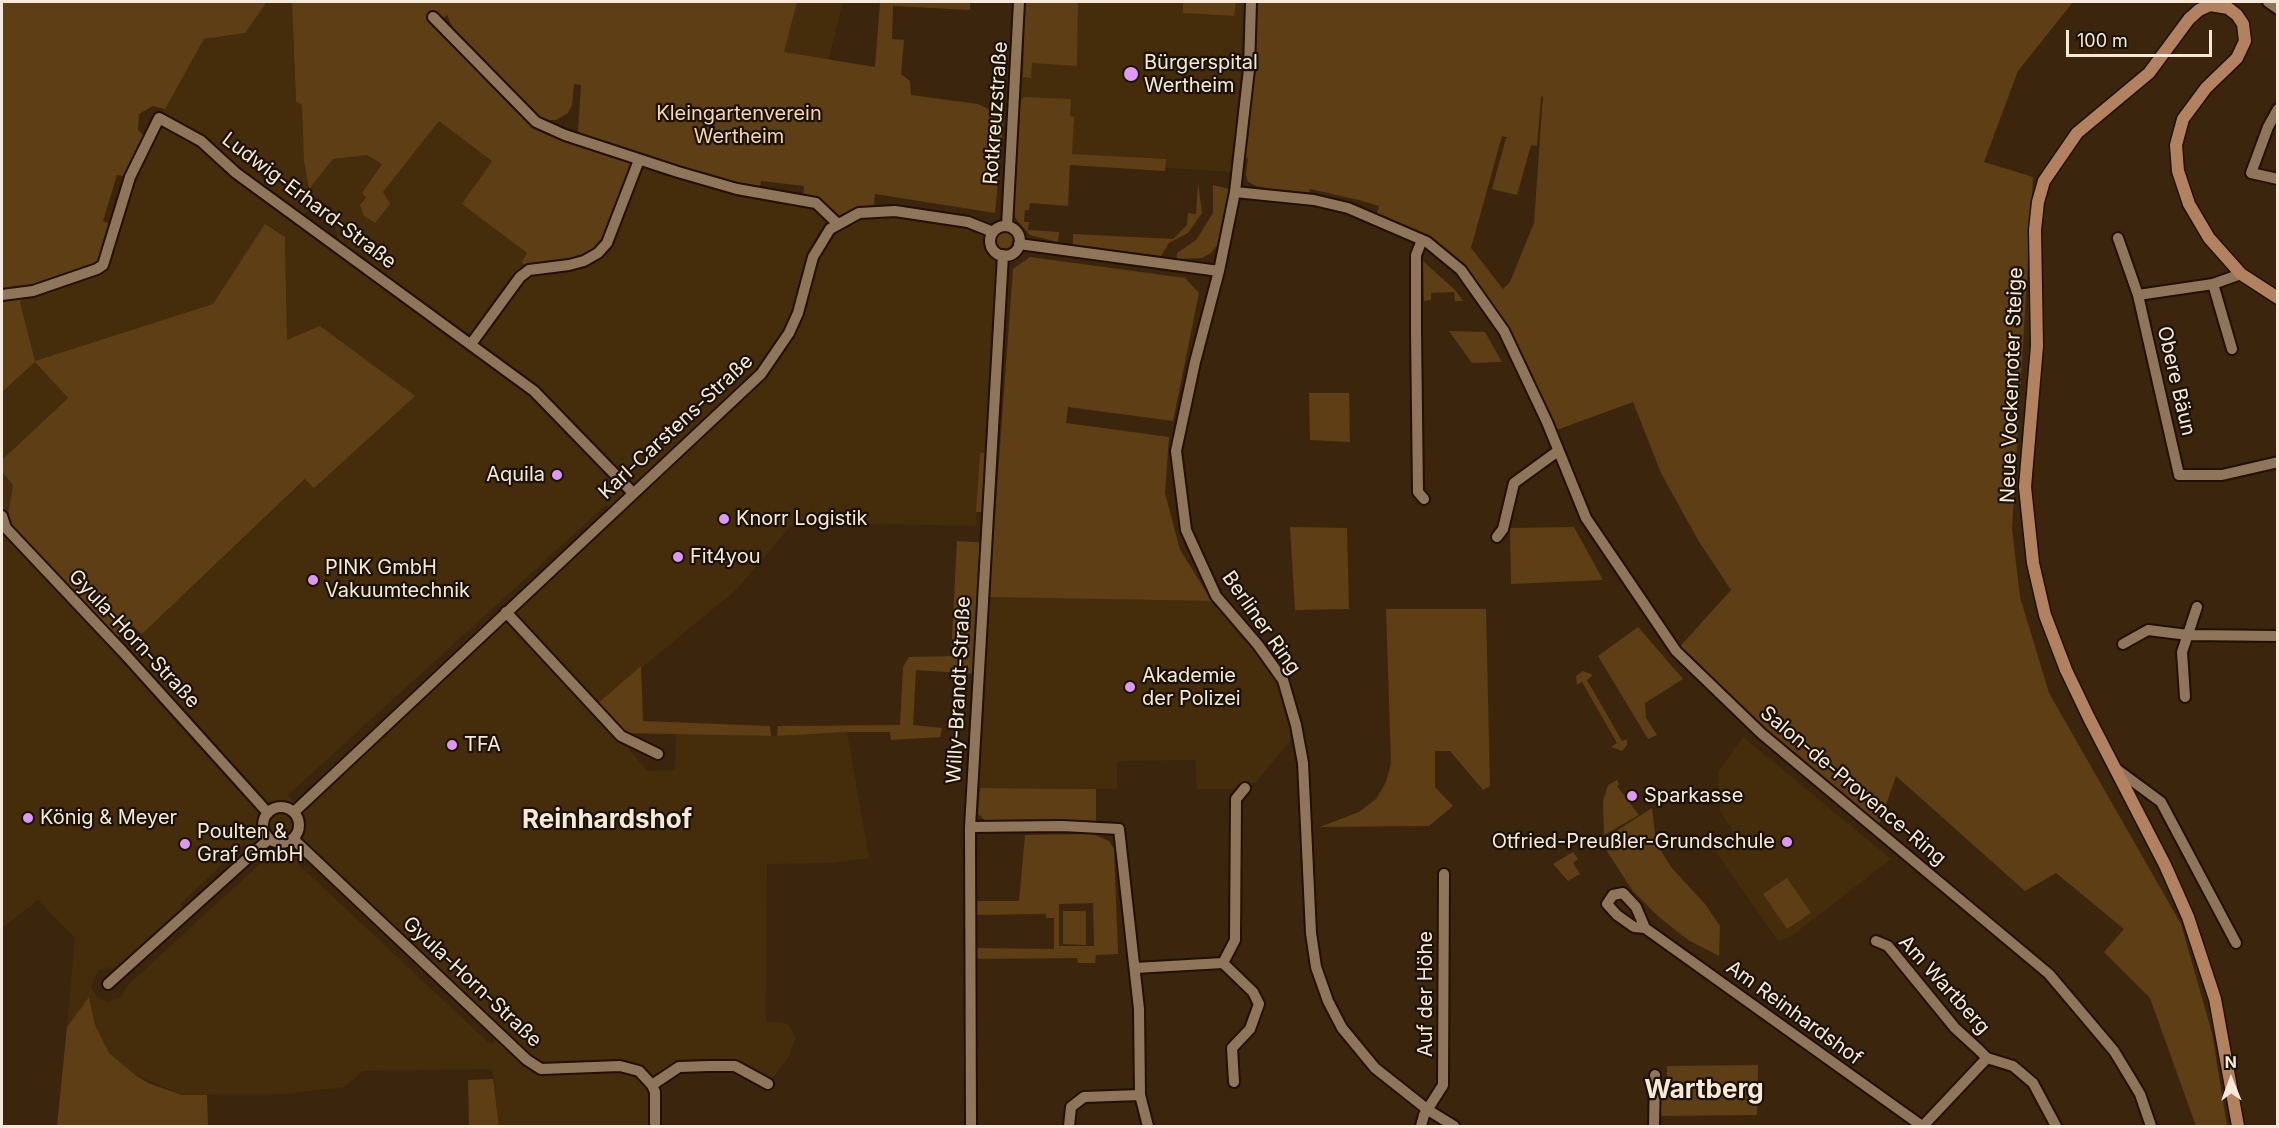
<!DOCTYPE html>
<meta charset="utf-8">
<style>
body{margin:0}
#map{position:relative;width:2279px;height:1128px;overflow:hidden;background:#3b260d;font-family:Inter,sans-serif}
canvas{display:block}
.frame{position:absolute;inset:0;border:3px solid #f7e9da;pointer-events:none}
.north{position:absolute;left:2201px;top:1050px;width:60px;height:60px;-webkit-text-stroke:4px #1b1207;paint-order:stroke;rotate:359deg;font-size:16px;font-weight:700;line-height:24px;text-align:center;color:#f7e9da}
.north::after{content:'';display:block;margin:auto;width:21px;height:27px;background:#f7e9da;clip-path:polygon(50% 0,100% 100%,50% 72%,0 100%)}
.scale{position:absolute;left:2066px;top:30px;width:146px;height:27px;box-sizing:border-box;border:3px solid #f7e9da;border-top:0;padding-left:8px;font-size:18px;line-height:21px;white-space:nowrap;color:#f7e9da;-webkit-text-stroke:4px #1b1207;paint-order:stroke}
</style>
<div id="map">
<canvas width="2279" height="1128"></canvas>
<div class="frame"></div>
<div class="north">N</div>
<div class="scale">100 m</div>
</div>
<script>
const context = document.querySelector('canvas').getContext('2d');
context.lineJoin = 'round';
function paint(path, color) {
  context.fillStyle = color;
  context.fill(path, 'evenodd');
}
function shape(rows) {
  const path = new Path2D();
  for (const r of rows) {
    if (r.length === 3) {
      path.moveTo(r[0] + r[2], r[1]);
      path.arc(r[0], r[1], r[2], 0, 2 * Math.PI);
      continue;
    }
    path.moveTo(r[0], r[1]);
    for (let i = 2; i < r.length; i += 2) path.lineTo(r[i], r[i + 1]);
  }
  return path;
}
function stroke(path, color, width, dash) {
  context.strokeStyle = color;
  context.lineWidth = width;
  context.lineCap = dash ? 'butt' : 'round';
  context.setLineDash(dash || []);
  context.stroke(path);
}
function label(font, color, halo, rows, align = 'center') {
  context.font = font + ' Inter,sans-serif';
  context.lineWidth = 4.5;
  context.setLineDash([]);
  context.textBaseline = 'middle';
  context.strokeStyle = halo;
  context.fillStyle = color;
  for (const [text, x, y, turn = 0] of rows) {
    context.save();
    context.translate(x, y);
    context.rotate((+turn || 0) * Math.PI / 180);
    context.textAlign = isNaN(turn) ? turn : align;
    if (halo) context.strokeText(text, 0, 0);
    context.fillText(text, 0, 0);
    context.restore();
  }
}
paint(shape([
 [267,2,292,2,296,102,302,105,308,188,333,159,367,154,382,164,362,193,367,197,383,192,439,120,493,161,462,204,527,253,639,160,859,213,968,222,991,235,991,246,1000,254,992,453,980,454,976,526,794,522,736,590,594,707,647,771,675,770,676,733,771,736,847,732,869,858,832,863,767,864,766,1021,788,1024,796,1038,788,1058,768,1083,735,1065,682,1066,652,1084,638,1072,651,1085,654,1126,499,1126,492,1069,363,1071,344,1087,286,1094,182,1095,134,1074,109,1053,95,1025,89,997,67,1027,75,938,38,900,2,928,2,472,13,485,7,528,123,652,306,479,314,487,287,341,285,237,266,224,213,304,36,362,68,398,2,460,2,392,35,362,20,302,33,291,97,269,130,177,159,118,204,39,245,33],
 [316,197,332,208,339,247,302,219],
 [606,505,613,511,298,806,288,795],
 [244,844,261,863,127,986,122,996,107,1002,97,997,91,987,98,971,109,967,120,971,187,912,180,904],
 [307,853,501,1034,491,1045,297,863],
 [621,2,843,2,822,84],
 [1025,2,1244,2,1238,135,1232,172,1018,159],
 [983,596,1212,601,1268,664,1286,699,1292,739,1256,782,1233,789,1197,789,1195,760,1117,761,1117,789,973,788],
 [1743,737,1891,859,1796,933,1779,942,1715,851,1737,838,1720,811,1718,772]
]), '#452c0b');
paint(shape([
 [2,2,267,2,245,33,204,39,165,109,153,106,139,114,138,130,146,138,130,177,117,175,103,221,116,226,103,265,33,291,20,302,35,361,213,304,265,224,285,237,287,340,320,326,415,396,314,488,305,479,142,634,129,623,127,630,113,641,6,528,13,485,2,472,2,460,68,398,35,362,2,392],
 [292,2,797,2,784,52,875,67,880,2,970,2,970,10,893,6,892,39,904,40,901,74,910,81,911,95,978,104,1004,117,995,213,875,194,873,211,838,224,803,199,804,186,761,181,759,190,582,136,578,131,581,85,574,84,572,105,568,113,556,120,543,120,534,116,454,31,447,15,439,23,536,122,636,159,598,253,529,270,522,262,527,253,462,204,492,161,439,121,383,192,390,204,375,223,364,216,360,205,366,198,362,193,382,164,367,155,333,159,309,189,304,161,302,105,296,102],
 [1025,2,1078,2,1077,66,1032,63,1031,78,1023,77],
 [1161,2,1236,2,1234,16,1183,13,1183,3],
 [1251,2,2073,2,2018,71,1984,162,2033,177,2012,529,2020,597,2049,693,2181,924,2212,1033,2227,1126,2196,1126,2150,998,2104,952,2124,929,2056,873,2025,891,1896,776,1879,825,1676,651,1731,590,1698,540,1661,473,1633,402,1551,432,1504,331,1461,270,1423,235,1377,213,1379,206,1359,200,1310,189,1308,196,1256,186,1248,182,1246,175,1248,158,1239,155],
 [1543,96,1534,223,1510,282,1503,289,1471,248,1502,136,1509,138,1506,138,1492,189,1517,195,1531,145,1537,146,1541,97],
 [1024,97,1071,99,1070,116,1074,117,1072,154,1166,159,1165,171,1070,165,1068,206,1030,203,1029,210,1025,210,1024,222,1029,222,1028,230,1059,232,1058,242,1030,235,1016,219,1012,209,1021,100],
 [1198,182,1202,213,1188,233,1169,243,1161,256,1073,245,1073,234,1173,239,1187,225,1188,213,1196,214],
 [1213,185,1229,189,1218,244,1211,253,1202,258,1177,259,1177,253,1196,240,1213,213],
 [1004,240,9],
 [1030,257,1185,278,1199,293,1173,421,1068,407,1066,423,1169,437,1165,493,1180,550,1212,601,989,597,1013,269],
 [1423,261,1455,290,1463,301,1455,301,1454,292,1431,293,1431,300,1424,301],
 [1449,331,1485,332,1502,362,1472,363],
 [1309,393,1349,393,1350,442,1310,440],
 [980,453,992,453,989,512,976,512],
 [1290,527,1347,528,1349,609,1295,610],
 [1574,527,1603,580,1511,584,1510,528],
 [957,541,987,543,978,674,916,670,913,725,942,728,940,737,891,740,890,732,847,732,777,736,778,726,900,725,903,667,909,657,951,656],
 [1386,609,1486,609,1490,786,1483,790,1450,751,1435,751,1435,787,1453,806,1429,826,1320,827,1359,812,1376,799,1386,782,1391,763],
 [1638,627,1683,679,1645,703,1646,718,1657,735,1648,739,1598,656],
 [641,666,643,721,770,726,771,736,624,733,594,707],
 [1583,671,1591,674,1592,676,1587,680,1622,741,1627,739,1627,745,1622,751,1611,747,1617,743,1582,682,1577,685,1576,676],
 [1617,780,1619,784,1617,786,1639,815,1604,835,1603,801,1608,785],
 [980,788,1096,789,1096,823,988,823,978,814],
 [1652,808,1656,843,1671,867,1705,904,1720,926,1719,956,1688,940,1659,917,1632,890,1603,845,1604,839],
 [1093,834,1109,841,1114,849,1118,954,1096,955,1095,963,1078,963,1077,958,976,959,976,948,1054,949,1054,918,1046,918,1046,914,975,915,975,901,1019,901,1025,835],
 [1093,903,1094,946,1059,946,1059,904],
 [1573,852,1578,859,1573,863,1580,874,1568,881,1553,864],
 [1787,878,1811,913,1787,929,1763,894],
 [1063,911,1086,911,1086,945,1063,944],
 [89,997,95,1025,109,1053,134,1074,148,1083,182,1095,207,1095,208,1126,57,1126,67,1027],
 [1758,1065,1757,1115,1654,1116,1654,1105,1667,1092,1667,1066],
 [493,1079,499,1126,469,1126,468,1080]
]), '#5e3e15');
const minor = shape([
 [1251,2,1249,69,1235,192,1219,271,1195,362,1176,451,1186,530,1216,596,1258,645,1283,680,1296,725,1303,763,1311,933,1316,967,1328,1001,1342,1028,1375,1068,1428,1110,1454,1126],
 [2268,2,2278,9],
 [433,17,536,122,565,135,678,172,737,189,816,203,838,224],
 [2278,109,2268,127,2251,173,2278,179],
 [1235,192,1314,200,1348,208,1427,242,1461,270,1504,331,1547,422,1586,518,1676,651,1762,734,2049,974,2114,1051,2140,1094,2151,1126],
 [1007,226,1019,2],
 [1005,241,15],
 [2118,238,2138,295,2179,475,2222,475,2278,462],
 [1422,240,1416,255,1416,331,1418,492,1424,499],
 [1019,244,1219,271],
 [2213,284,2232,349],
 [2,295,33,291,97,269,103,265,130,177,159,118,201,141,236,173,534,391,633,493],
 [2138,295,2213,284,2241,274],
 [471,344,520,277,529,270,569,265,584,261,598,253,607,243,639,160],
 [2,516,6,528,123,652,268,813],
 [1497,537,1503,529,1514,483,1558,451],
 [506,612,621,736,658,754],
 [2123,644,2148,630,2188,635,2278,636],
 [2185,697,2182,652,2197,607],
 [2115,768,2161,802,2236,943],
 [281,825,18],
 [294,812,761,374,789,333,798,313,813,257,830,229,859,213,895,211,968,222,993,232],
 [970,827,1062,826,1119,829,1139,1009,1140,1095,1148,1126],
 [293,839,527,1060,541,1069,620,1066,639,1071,652,1085,655,1092,655,1126],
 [1645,928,1636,907,1623,893,1613,895,1607,904,1617,915,1634,927,1645,928,1922,1126],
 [1876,941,1888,946,1955,1028,1978,1049,1987,1058,2013,1066,2033,1083,2056,1126],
 [1223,963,1253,992,1259,1004,1250,1029,1232,1048,1234,1082],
 [1135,968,1223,963,1235,940,1236,799,1245,788],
 [108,984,269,839],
 [652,1085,679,1067,709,1066,735,1066,768,1084],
 [971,1126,970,827,1003,255],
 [1069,1126,1071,1107,1084,1097,1140,1095],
 [1421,1126,1424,1115,1443,1085,1444,874],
 [1654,1126,1655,1075],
 [1923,1126,1987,1058]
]);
const major = shape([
 [2238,1126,2215,999,2188,917,2165,865,2089,718,2066,670,2045,615,2033,563,2025,487,2037,346,2035,230,2038,202,2044,181,2077,133,2149,73,2189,19,2199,10,2210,5,2228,8,2237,15,2243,24,2245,41,2237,58,2206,88,2183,119,2176,145,2178,171,2189,204,2209,238,2241,274,2278,298]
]);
stroke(minor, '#220f00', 14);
stroke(major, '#220f00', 15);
stroke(minor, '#8f765b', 10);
stroke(major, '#b18160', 12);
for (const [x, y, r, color] of [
 [1131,74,8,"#de98f3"],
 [557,475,6,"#de98f3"],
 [724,519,6,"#de98f3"],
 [678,557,6,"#de98f3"],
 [313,580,6,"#de98f3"],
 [1130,687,6,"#de98f3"],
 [452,745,6,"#de98f3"],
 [1632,796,6,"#de98f3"],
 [28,818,6,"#de98f3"],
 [1787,842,6,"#de98f3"],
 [185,844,6,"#de98f3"]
]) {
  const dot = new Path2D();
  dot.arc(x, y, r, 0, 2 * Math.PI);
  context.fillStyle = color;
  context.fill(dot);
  stroke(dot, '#1b1207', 2);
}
label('20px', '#f7e9da', '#1b1207', [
 ["Bürgerspital",1144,63],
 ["Wertheim",1144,86],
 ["Aquila",545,475,"right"],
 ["Knorr Logistik",736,519],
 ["Fit4you",690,557],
 ["PINK GmbH",325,568],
 ["Vakuumtechnik",325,591],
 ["Akademie",1142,676],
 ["der Polizei",1142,699],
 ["TFA",464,745],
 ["Sparkasse",1644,796],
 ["König & Meyer",40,818],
 ["Poulten &",197,832],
 ["Graf GmbH",197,855],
 ["Otfried-Preußler-Grundschule",1775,842,"right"]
], 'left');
label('20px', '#f7e9da', '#1b1207', [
 ["Rotkreuzstraße",996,113,-86],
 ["Ludwig-Erhard-Straße",309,201,37],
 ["Obere Bäun",2176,381,77],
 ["Neue Vockenroter Steige",2012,385,-88],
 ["Karl-Carstens-Straße",676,427,-43],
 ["Berliner Ring",1261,623,55],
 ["Gyula-Horn-Straße",134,639,47],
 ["Willy-Brandt-Straße",959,690,-87],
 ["Salon-de-Provence-Ring",1853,786,40],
 ["Gyula-Horn-Straße",472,982,43],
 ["Am Wartberg",1944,985,48],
 ["Auf der Höhe",1426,994,-90],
 ["Am Reinhardshof",1794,1013,36]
]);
label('20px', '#f7d5af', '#1b1207', [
 ["Kleingartenverein",739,114],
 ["Wertheim",739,137]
]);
label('bold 26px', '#f7e9da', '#1b1207', [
 ["Reinhardshof",607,820],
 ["Wartberg",1704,1090]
]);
</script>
